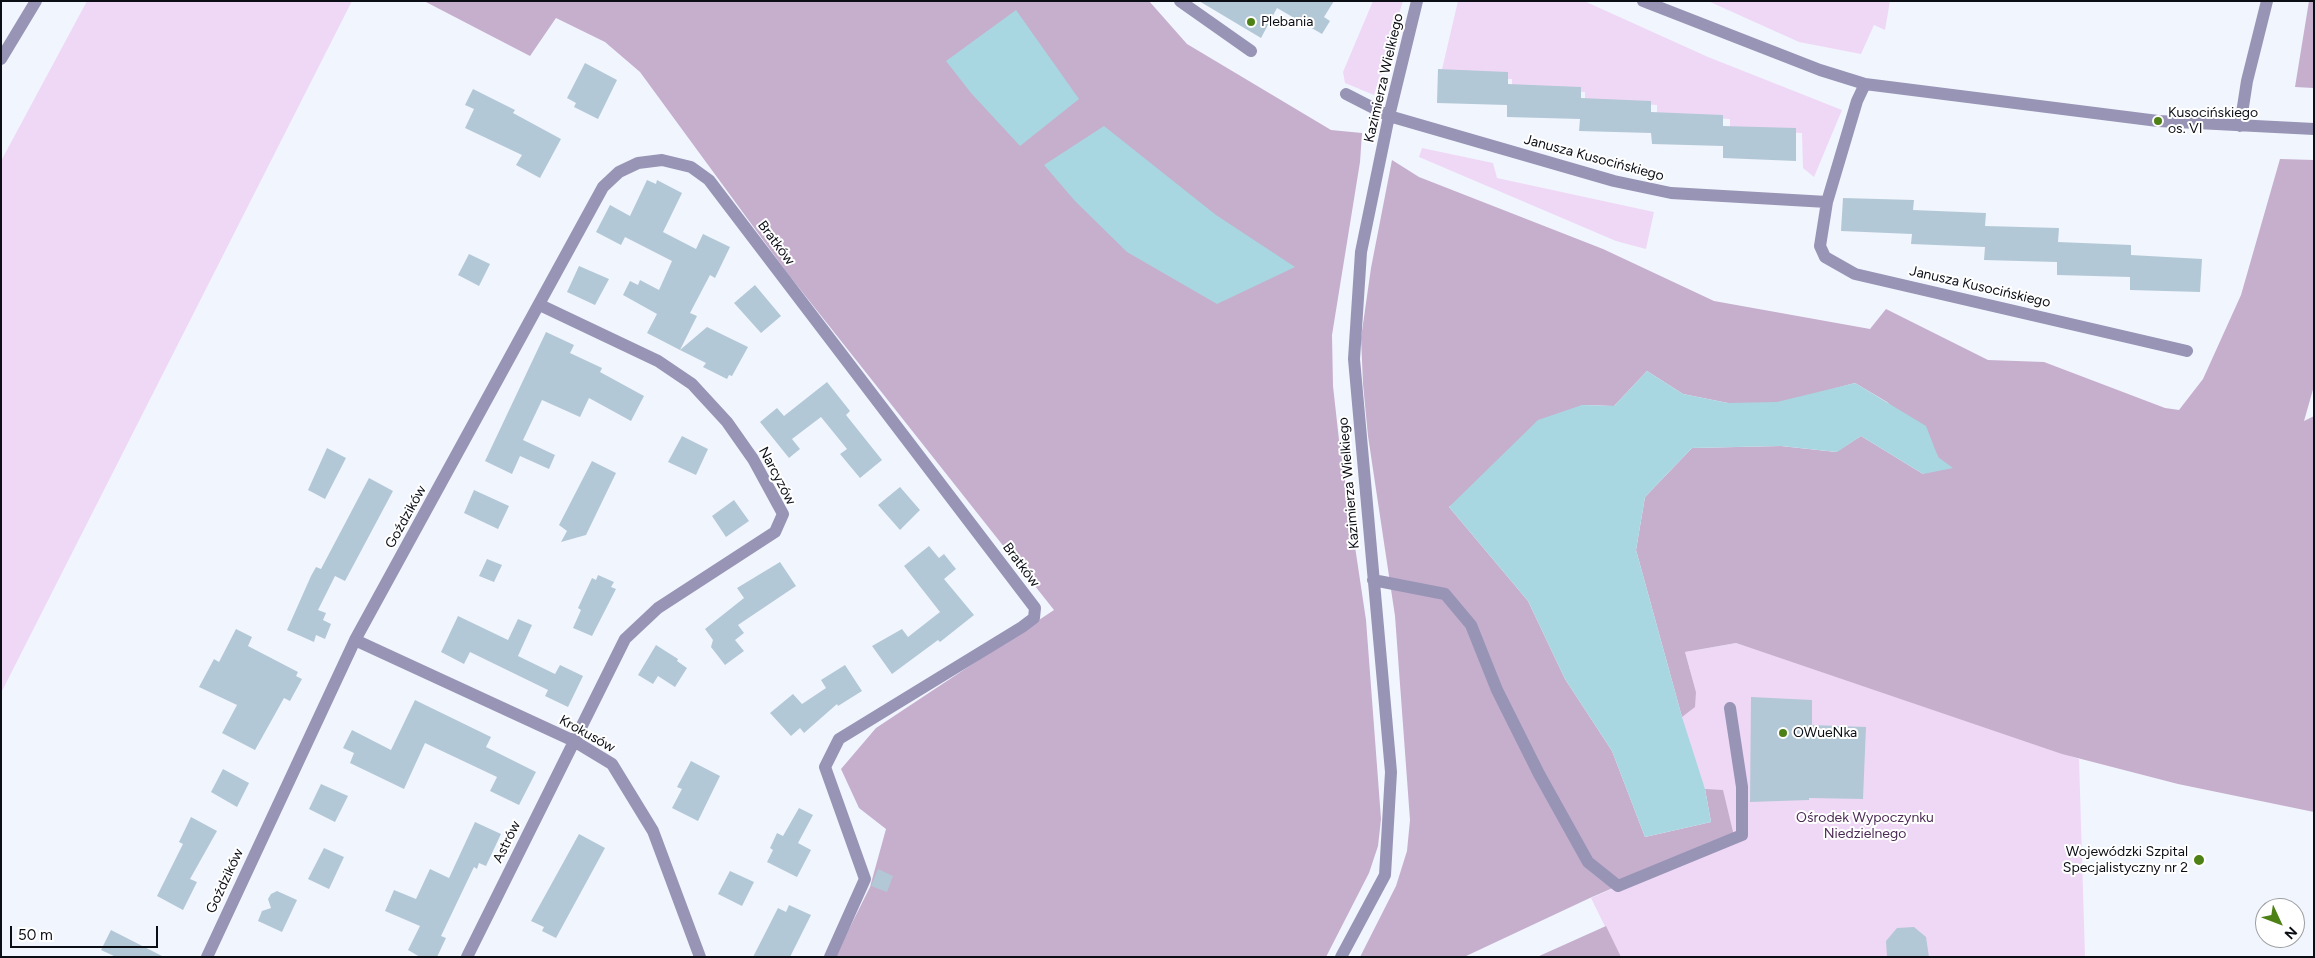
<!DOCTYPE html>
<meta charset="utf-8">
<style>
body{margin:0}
#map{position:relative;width:2315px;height:958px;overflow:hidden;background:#f1f5fe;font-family:Figtree,sans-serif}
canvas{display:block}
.frame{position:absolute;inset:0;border:2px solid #0b0e15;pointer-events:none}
.north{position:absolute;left:2255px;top:898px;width:50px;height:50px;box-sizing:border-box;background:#fff;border:1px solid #9d9fa1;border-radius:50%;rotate:133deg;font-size:14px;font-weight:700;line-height:20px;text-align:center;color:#0b0e15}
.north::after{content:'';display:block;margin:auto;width:18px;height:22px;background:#4d8116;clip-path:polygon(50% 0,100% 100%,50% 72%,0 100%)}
.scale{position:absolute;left:10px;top:926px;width:148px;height:22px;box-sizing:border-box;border:2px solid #0b0e15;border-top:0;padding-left:6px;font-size:15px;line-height:18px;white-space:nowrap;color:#0b0e15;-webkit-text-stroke:4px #fff;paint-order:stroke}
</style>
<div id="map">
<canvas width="2315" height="958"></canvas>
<div class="frame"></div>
<div class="north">N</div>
<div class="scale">50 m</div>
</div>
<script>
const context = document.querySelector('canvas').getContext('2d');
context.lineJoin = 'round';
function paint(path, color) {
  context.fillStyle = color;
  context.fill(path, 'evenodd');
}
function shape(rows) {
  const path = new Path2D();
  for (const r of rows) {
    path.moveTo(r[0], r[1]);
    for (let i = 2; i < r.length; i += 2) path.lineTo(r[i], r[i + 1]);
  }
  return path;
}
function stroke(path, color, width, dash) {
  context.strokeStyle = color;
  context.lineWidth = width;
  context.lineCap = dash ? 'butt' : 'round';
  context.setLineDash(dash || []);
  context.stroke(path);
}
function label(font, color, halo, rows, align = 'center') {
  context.font = font + ' Figtree,sans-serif';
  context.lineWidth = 4;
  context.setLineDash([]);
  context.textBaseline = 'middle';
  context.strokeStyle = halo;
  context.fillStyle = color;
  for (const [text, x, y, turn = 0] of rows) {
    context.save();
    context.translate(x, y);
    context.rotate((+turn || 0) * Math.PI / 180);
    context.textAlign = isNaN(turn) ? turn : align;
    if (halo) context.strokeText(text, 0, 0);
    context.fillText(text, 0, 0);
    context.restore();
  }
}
paint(shape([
 [87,1,352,1,1,693,1,161],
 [1373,1,1403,1,1374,95,1345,83,1343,72],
 [1458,1,1584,1,1708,57,1842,110,1814,177,1803,168,1802,133,1730,130,1730,119,1657,116,1657,105,1585,101,1585,92,1512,88,1512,79,1440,78],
 [1708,1,1890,1,1885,30,1874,25,1861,54,1799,42],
 [1422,148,1493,163,1497,178,1654,212,1646,249,1616,241,1419,157],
 [1538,420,1645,588,1682,717,1696,692,1685,652,1736,643,2079,759,2085,957,1620,957,1591,898,1734,836,1705,789]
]), '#efd8f6');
paint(shape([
 [424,1,1149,1,1187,44,1331,130,1362,133,1360,162,1332,335,1333,386,1339,440,1366,620,1381,819,1378,846,1369,873,1326,957,835,957,870,887,886,829,859,808,841,769,876,728,1054,610,788,274,640,72,605,42,556,18,530,56],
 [2309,1,2314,1,2314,88,2295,87],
 [2280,159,2314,160,2314,386,2304,421,2314,416,2314,812,2178,784,2062,754,1736,643,1685,652,1696,692,1695,707,1682,717,1636,550,1645,497,1692,448,1781,446,1836,452,1861,436,1923,474,1938,457,1932,445,1887,402,1855,383,1776,404,1728,403,1683,394,1647,371,1614,406,1582,405,1449,507,1528,601,1565,679,1612,751,1645,837,1711,822,1705,789,1723,790,1734,836,1592,897,1464,957,1360,957,1396,886,1407,851,1410,820,1395,616,1368,436,1363,384,1361,338,1371,268,1392,160,1419,177,1603,249,1714,301,1870,329,1886,309,1988,360,2044,362,2165,408,2179,410,2203,379,2241,295],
 [1606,926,1621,957,1537,957]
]), '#c6aecd');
paint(shape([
 [1016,10,1079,99,1020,146,971,93,946,61],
 [1104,126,1216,215,1295,267,1217,304,1127,252,1075,201,1044,165],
 [1647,371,1683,394,1728,403,1777,402,1855,383,1926,426,1938,457,1953,468,1923,474,1861,436,1837,452,1781,446,1692,448,1645,497,1636,550,1682,717,1705,789,1711,822,1645,837,1612,751,1565,679,1528,601,1449,507,1538,420,1582,405,1614,406]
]), '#a9d7e1');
paint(shape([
 [1199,1,1334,1,1324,17,1330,21,1322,34,1277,8,1261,38],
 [585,63,617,80,598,119,574,107,576,103,567,98],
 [1438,69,1508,72,1508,84,1581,87,1581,98,1651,101,1651,112,1723,115,1723,126,1796,128,1796,161,1723,158,1723,146,1652,144,1651,133,1579,131,1580,119,1507,117,1507,105,1437,103],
 [473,89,515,110,513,113,561,139,540,178,516,165,522,155,465,128,474,109,465,105],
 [647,180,656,184,657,180,682,193,663,232,696,249,703,234,730,247,715,278,710,275,690,313,697,316,680,350,647,333,657,314,623,295,630,281,638,285,640,280,659,290,672,261,625,237,621,245,596,232,610,205,630,216],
 [1843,198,1914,200,1913,210,1986,213,1985,226,2059,228,2058,242,2131,245,2131,255,2202,259,2200,292,2130,290,2130,277,2057,275,2057,262,1984,260,1985,247,1911,244,1912,234,1841,231],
 [469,254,490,264,479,286,458,275],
 [579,266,609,279,595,305,567,292],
 [755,285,781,316,761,333,734,303],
 [707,327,748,347,732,376,729,375,727,379,703,367,706,363,680,350],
 [546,332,574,345,570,353,602,368,600,372,644,396,631,421,589,398,580,417,542,400,523,440,555,455,549,469,520,456,512,474,485,461],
 [827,382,850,411,846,415,882,460,860,478,840,454,847,449,821,417,792,439,800,449,789,458,760,422,777,408,784,416],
 [682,436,708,449,696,475,668,462],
 [327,448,346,458,325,499,308,490],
 [592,461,616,473,586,535,561,542,567,531,559,525],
 [369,478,393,491,345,581,335,576,318,610,326,613,323,620,331,624,325,639,316,635,314,642,287,630,311,576,316,567,321,569],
 [900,487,920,510,900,530,878,505],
 [474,490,509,506,498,529,464,513],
 [734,500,749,521,726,537,712,516],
 [929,546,939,558,944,554,956,569,944,579,974,615,940,642,938,640,892,674,872,646,902,629,908,637,940,612,904,566],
 [487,559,502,565,494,582,479,576],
 [780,562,796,586,738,625,744,633,735,640,744,651,725,665,711,647,713,640,705,629,744,598,737,588],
 [598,575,614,582,611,587,616,589,592,636,573,628,581,610,578,608,592,578,596,580],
 [458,616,508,640,518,619,532,625,518,656,555,674,560,665,583,676,568,707,545,696,548,690,470,652,464,664,441,652],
 [236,629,252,637,248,646,298,672,296,676,302,679,290,701,284,698,255,750,222,733,237,705,199,687,214,659,219,662],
 [656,645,678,659,677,661,687,668,675,687,658,676,653,684,638,675],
 [845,665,862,691,838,706,837,704,804,733,800,728,791,736,770,713,793,694,802,704,826,688,821,680],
 [1751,697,1812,700,1812,725,1866,727,1863,799,1809,798,1809,800,1750,802],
 [415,700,491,737,486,747,536,772,519,805,490,791,497,777,425,743,404,789,350,763,354,753,343,748,352,730,391,750],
 [691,761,720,776,698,821,672,808,682,789,677,787],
 [223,769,249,783,237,807,211,792],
 [321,784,348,796,335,822,309,809],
 [799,808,813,815,798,843,811,850,797,877,767,862,773,850,770,848,777,833,783,836],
 [191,817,217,831,190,879,197,882,183,910,157,896,183,844,179,842],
 [475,822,501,834,486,866,479,863,477,869,474,867,441,936,446,938,437,957,420,957,408,950,420,926,385,911,394,890,416,899,430,869,449,878],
 [579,834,605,848,556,938,542,931,544,927,531,921],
 [324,848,344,857,329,889,308,879],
 [878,869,893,876,887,892,871,886],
 [730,871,754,882,742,906,718,894],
 [277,891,297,900,282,932,258,921,262,911,271,908,268,899,271,894],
 [789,905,811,915,790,957,753,957,778,908,786,912],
 [1914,927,1926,937,1929,957,1887,957,1886,941,1897,928],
 [111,930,164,957,116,957,101,950]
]), '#b3c8d6');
stroke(shape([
 [1180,1,1251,51],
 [1643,1,1820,70,1865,84,2158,121,2314,129],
 [1,59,36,1],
 [1865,84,1857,101,1827,202,1820,246,1825,257,1855,274,2187,351],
 [1346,94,1389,116,1614,181,1671,193,1827,202],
 [2240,126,2247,81,2267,1],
 [1373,580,1445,594,1471,625,1497,690,1539,774,1588,862,1618,886,1742,835,1742,787,1730,708],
 [355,640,574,741,612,764,653,831,700,957],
 [207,957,355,640,603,187,619,172,638,163,662,160,691,167,709,180,1035,608,1034,618,1022,627,839,739,825,767,865,879,830,957],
 [467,957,625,639,658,608,775,532,783,514,753,459,727,422,692,384,658,361,540,305],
 [1341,957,1385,875,1391,772,1354,359,1361,252,1389,116,1417,1]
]), '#9894b5', 12);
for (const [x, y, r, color] of [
 [1251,22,5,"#4d8116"],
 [2158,121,5,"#4d8116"],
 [1783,733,5,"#4d8116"],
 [2199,860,6,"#4d8116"]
]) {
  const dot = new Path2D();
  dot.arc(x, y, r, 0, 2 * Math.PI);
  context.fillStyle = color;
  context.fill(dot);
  stroke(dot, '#fff', 2);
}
label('14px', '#0b0e15', '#fff', [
 ["Plebania",1261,22],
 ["Kusocińskiego",2168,113],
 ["os. VI",2168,129],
 ["OWueNka",1793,733],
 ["Wojewódzki Szpital",2188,852,"right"],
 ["Specjalistyczny nr 2",2188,868,"right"]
], 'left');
label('14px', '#0b0e15', '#fff', [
 ["Kazimierza Wielkiego",1384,78,-77],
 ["Janusza Kusocińskiego",1594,158,15],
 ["Bratków",776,243,53],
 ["Janusza Kusocińskiego",1980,287,13],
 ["Narcyzów",777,476,62],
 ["Kazimierza Wielkiego",1349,483,-95],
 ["Goździków",406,517,-61],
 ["Bratków",1021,565,53],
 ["Krokusów",587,734,29],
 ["Astrów",507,842,-64],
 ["Goździków",225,881,-65]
]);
label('14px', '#4c2c55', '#fff', [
 ["Ośrodek Wypoczynku",1865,818],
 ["Niedzielnego",1865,834]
]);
</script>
